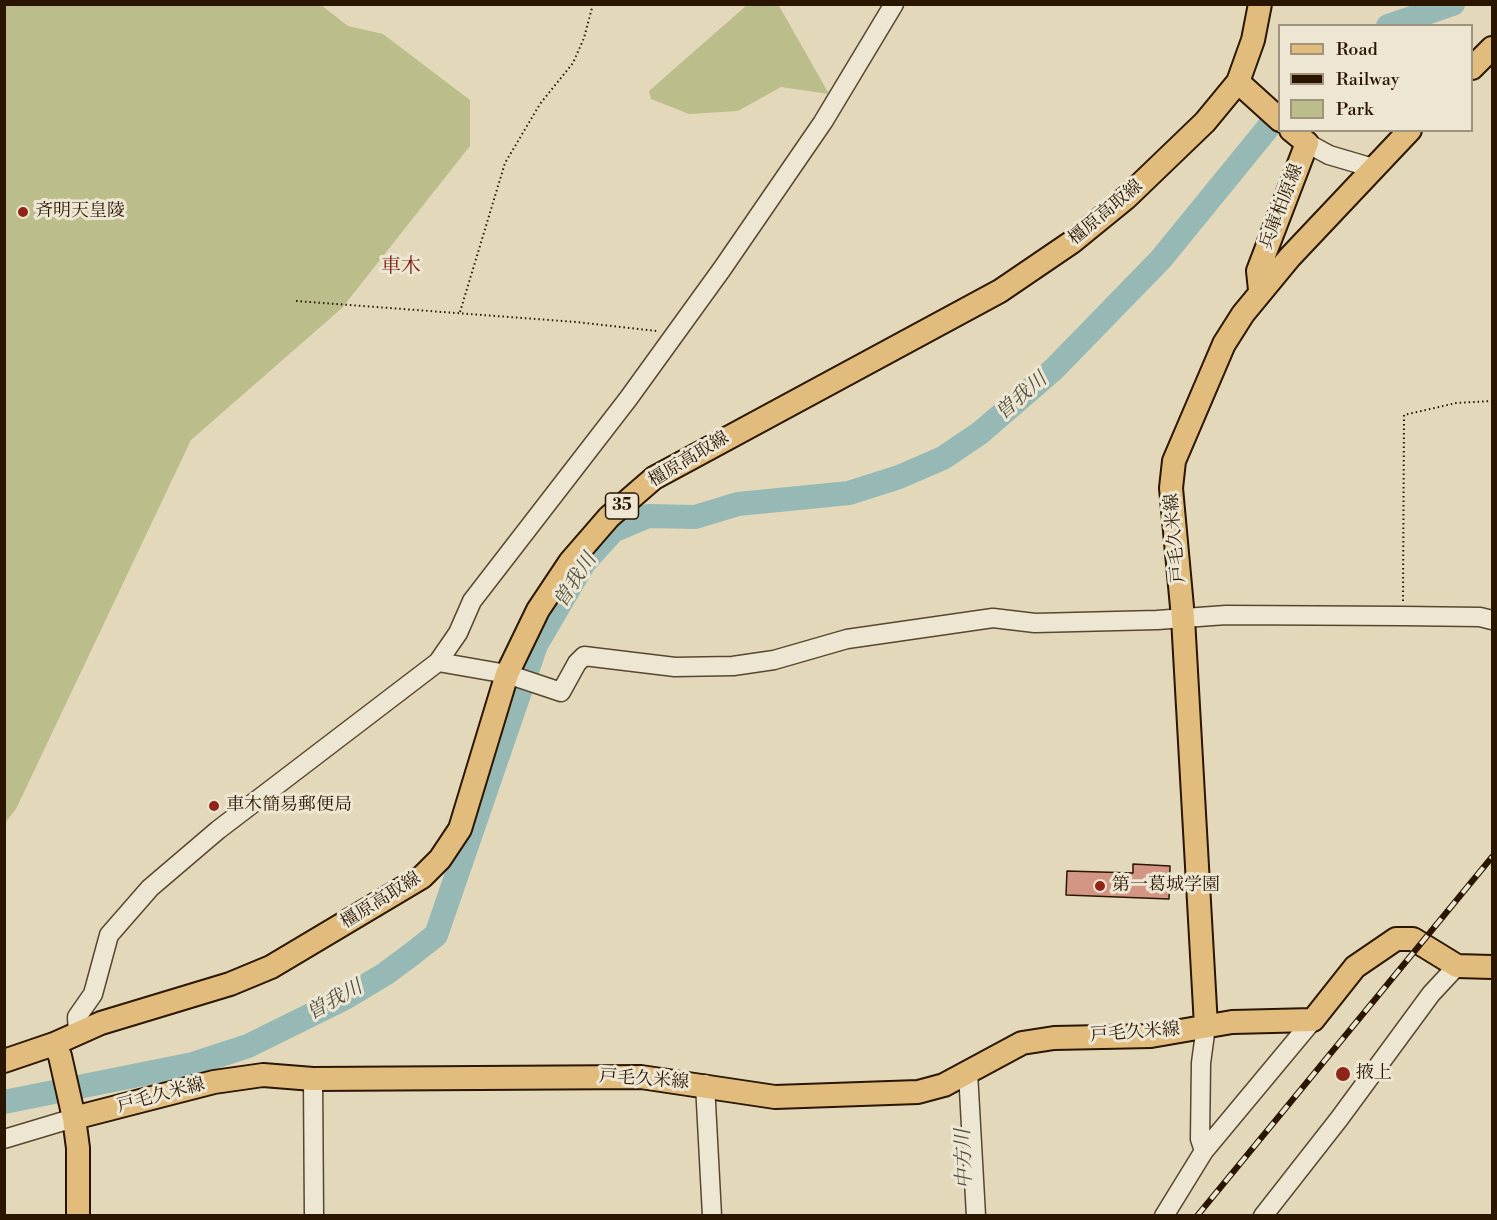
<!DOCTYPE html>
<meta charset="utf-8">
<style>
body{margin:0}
#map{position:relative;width:1497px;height:1220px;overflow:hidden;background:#e3d9ba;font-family:"Libre Bodoni",serif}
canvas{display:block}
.frame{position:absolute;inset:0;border:6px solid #2a1600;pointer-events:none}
.legend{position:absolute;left:1278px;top:24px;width:195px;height:108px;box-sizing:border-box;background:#ede6d2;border:2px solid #9f937e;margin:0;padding:8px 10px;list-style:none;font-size:18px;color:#2a1600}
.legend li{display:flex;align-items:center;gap:12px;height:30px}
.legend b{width:30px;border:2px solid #9f937e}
</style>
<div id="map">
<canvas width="1497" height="1220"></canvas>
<div class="frame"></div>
<ul class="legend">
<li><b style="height:8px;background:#e2bc7d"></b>Road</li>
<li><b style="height:8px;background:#2a1600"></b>Railway</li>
<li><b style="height:16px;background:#bbbd8a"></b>Park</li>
</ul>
</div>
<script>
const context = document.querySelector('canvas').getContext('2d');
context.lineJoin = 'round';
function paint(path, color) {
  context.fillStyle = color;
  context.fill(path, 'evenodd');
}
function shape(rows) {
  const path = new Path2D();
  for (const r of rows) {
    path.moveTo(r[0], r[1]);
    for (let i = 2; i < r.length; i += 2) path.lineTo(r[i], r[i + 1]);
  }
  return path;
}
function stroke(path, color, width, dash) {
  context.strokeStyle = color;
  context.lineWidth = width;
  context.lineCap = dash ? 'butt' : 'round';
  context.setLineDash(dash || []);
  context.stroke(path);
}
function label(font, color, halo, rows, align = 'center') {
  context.font = font + ' "Libre Bodoni","Noto Serif JP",serif';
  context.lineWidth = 6;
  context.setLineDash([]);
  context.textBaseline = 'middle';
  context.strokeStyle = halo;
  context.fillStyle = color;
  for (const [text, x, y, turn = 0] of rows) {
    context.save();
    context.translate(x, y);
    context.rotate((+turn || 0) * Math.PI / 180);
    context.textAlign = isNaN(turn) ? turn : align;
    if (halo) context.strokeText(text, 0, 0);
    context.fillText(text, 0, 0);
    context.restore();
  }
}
paint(shape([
 [5,4,321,5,348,26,383,34,470,100,470,146,342,308,191,440,16,809,5,823],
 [778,4,829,94,781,87,738,111,689,114,651,99,649,91,747,5]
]), '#bbbd8a');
stroke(shape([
 [1388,26,1453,4],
 [4,1102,193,1064,248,1046,345,998,385,974,412,954,436,935,536,645,584,563,613,531,648,516,695,517,738,504,849,493,899,477,943,458,980,433,1054,369,1161,259,1280,113]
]), '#96b9b6', 24);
const building = shape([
 [1133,864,1170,866,1169,899,1066,895,1067,871,1133,873,1133,864]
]);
paint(building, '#d39684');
stroke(building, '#2a1600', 1.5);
const minor = shape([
 [1307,143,1329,155,1373,168],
 [438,662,507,674,561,692,577,663,584,656,675,667,733,666,774,660,847,639,993,618,1035,623,1157,620,1226,615,1402,616,1480,617,1492,620],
 [78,1033,77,1017,93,994,109,935,150,888,218,830,438,662,458,633,472,601,628,399,722,269,823,122,894,4],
 [968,1072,976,1216],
 [313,1079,314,1216],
 [705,1084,712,1216],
 [4,1139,74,1118],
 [1204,1151,1313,1020],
 [1164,1216,1204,1151,1200,1139,1201,1063,1206,1026],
 [1263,1216,1339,1119,1431,994,1457,966]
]);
const major = shape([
 [1472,68,1492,48],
 [1238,82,1280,120],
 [1260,290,1258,271,1307,143,1291,130],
 [1206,1026,1183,618,1171,488,1174,461,1224,344,1243,314,1290,257,1410,130],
 [54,1044,60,1056,74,1118,78,1148,78,1216],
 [4,1061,54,1044,101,1023,230,984,271,967,422,877,440,859,460,829,507,674,538,610,570,562,609,517,654,478,1000,291,1072,242,1126,198,1205,122,1238,82,1253,40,1260,4],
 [74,1118,214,1082,263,1075,313,1079,641,1077,775,1097,918,1092,944,1085,1022,1043,1054,1038,1151,1036,1232,1022,1313,1020,1355,967,1396,939,1413,939,1457,966,1492,967]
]);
stroke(minor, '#58472e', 21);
stroke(major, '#2a1600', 26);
stroke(shape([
 [296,301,576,322,657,331],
 [460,312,505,163,540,104,573,63,584,38,593,4],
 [1403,601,1404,415,1456,403,1492,401]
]), '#2a1600', 2, [1.5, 3]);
stroke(minor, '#ede6d2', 18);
stroke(major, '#e2bc7d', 22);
const rail = shape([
 [1197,1216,1492,857]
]);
stroke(rail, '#2a1600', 6);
stroke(rail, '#ede6d2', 4, [11]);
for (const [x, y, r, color] of [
 [23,212,6,"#8f2418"],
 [214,806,6,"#8f2418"],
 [1100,886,6,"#8f2418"],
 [1343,1074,8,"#8f2418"]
]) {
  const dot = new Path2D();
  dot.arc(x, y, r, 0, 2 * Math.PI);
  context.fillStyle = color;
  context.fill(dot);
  stroke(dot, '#ede6d2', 2);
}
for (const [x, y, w] of [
 [622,506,33]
]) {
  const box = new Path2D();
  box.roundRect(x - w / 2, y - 13, w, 26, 4.5);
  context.fillStyle = '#ede6d2';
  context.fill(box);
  stroke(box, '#2a1600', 1.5);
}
label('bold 16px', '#2a1600', null, [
 ["35",622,506]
]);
label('18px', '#2a1600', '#ede6d2', [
 ["兵庫柏原線",1282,207,-69],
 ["橿原高取線",1106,213,-40],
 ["橿原高取線",689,460,-31],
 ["戸毛久米線",1176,538,-95],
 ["橿原高取線",381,901,-32],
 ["戸毛久米線",1135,1033,-4],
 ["戸毛久米線",644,1080,4],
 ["戸毛久米線",161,1096,-15]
]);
label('18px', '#2a1600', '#ede6d2', [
 ["斉明天皇陵",35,212],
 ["車木簡易郵便局",226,806],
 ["第一葛城学園",1112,886],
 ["掖上",1356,1074]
], 'left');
label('20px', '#7a1f14', '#ede6d2', [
 ["車木",401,267]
]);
label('italic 20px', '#504f40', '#ede6d2', [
 ["曽我川",1022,397,-41],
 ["曽我川",576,581,-57],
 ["曽我川",335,1001,-29],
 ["中方川",965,1159,-92]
]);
</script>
